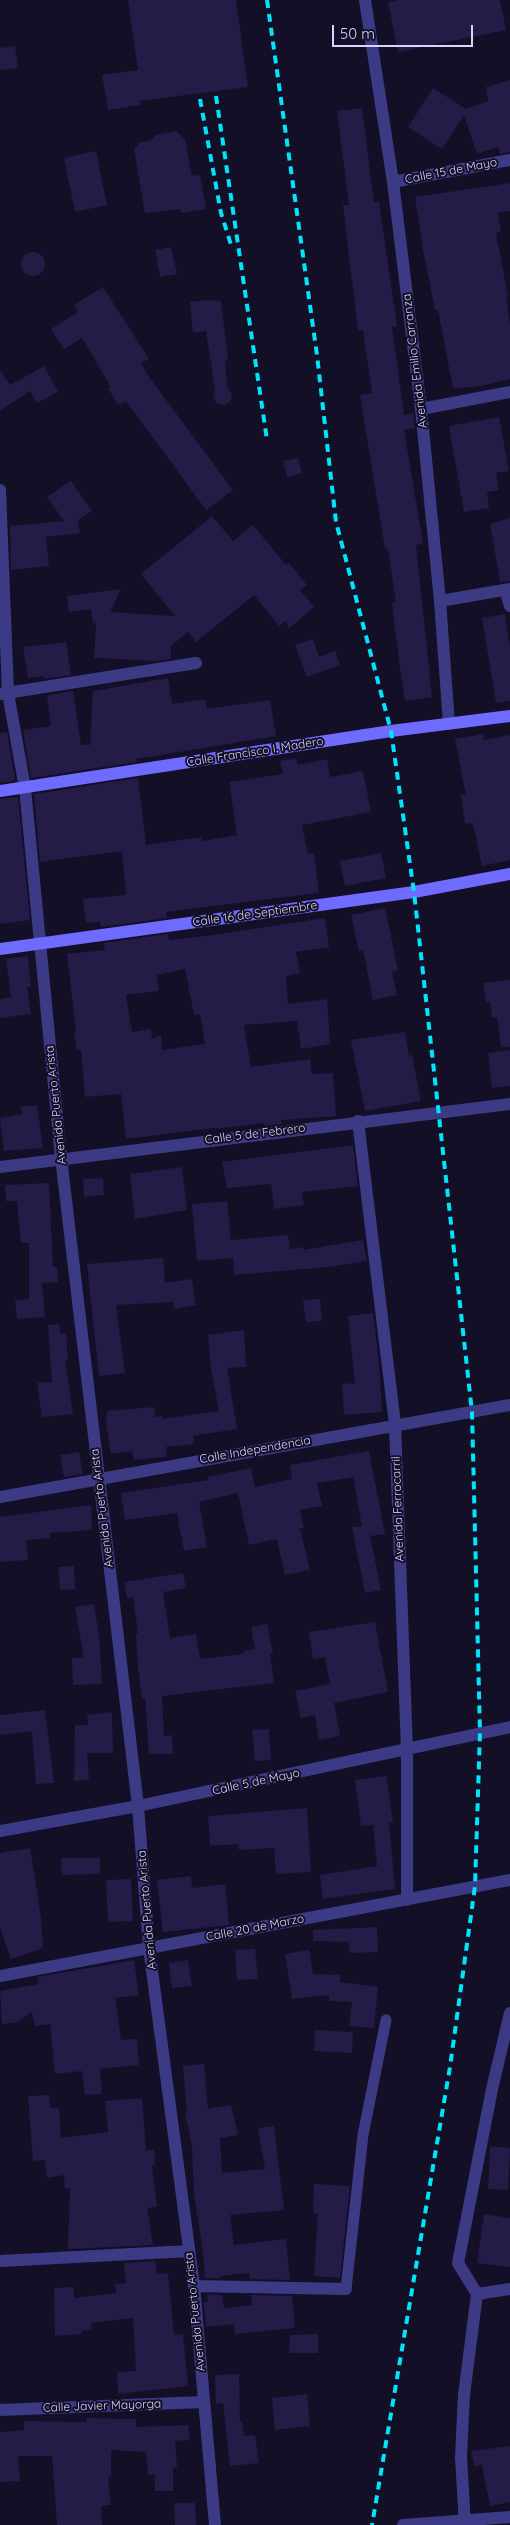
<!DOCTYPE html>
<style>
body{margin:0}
#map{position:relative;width:510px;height:2525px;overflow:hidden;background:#130f26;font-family:Quicksand,sans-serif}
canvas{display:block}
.scale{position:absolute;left:332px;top:25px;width:141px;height:22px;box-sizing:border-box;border:2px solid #d9d4ff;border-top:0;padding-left:6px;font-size:15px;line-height:18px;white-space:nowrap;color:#d9d4ff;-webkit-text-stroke:4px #130f26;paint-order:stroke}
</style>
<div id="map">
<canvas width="510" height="2525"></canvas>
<div class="scale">50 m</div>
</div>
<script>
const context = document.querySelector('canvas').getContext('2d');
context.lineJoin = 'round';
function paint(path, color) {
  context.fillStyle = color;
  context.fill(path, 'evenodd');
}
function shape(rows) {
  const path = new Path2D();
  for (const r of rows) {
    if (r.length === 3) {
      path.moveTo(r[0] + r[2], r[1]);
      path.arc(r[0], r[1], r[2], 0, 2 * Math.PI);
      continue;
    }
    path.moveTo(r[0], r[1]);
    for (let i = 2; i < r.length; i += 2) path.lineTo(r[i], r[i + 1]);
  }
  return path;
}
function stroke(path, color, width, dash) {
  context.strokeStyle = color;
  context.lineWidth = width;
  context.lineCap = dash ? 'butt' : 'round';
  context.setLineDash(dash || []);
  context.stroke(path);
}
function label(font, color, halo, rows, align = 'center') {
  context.font = font + ' Quicksand,sans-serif';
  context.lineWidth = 4;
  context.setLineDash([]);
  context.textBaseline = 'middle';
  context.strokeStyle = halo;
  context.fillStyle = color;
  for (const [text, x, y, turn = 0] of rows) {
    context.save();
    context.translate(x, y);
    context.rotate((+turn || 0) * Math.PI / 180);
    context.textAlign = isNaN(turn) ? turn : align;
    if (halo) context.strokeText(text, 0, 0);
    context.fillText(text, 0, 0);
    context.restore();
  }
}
paint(shape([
 [128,0,236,0,248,87,139,101,140,105,108,110,102,75,138,70],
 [399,0,500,0,506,30,398,52,388,2],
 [15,46,18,68,0,70,0,48],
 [510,80,510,152,500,154,498,147,477,154,464,115,442,149,408,127,433,88,466,109,488,101,486,87],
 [362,108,374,202,379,202,397,326,392,327,404,415,413,413,415,428,404,430,423,544,416,545,432,697,405,701,399,661,392,603,396,602,388,549,385,549,360,395,372,393,363,330,358,331,343,205,349,205,337,111],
 [176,131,185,139,192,176,200,175,206,209,181,213,181,209,145,213,134,149,140,142,150,141,155,135],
 [96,151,107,205,75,212,64,158],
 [510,183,510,211,498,213,501,232,496,233,508,296,506,297,510,324,510,379,476,387,453,388,438,310,435,310,423,250,415,197],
 [171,247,177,274,160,277,155,250],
 [33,264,12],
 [103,287,149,359,141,363,149,377,233,490,206,510,126,401,118,405,108,388,111,387,82,338,64,349,51,329,78,312,74,305],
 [207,300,221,301,228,359,225,360,227,386,232,394,230,402,224,405,217,404,213,396,215,389,206,331,193,333,190,302],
 [44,366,58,392,37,403,30,391,0,411,0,370,10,385],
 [499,417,509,471,496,473,499,490,487,492,489,508,464,512,449,426],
 [298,458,302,473,287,477,283,461],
 [71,481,92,511,78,520,80,533,46,537,49,566,11,570,10,526,64,521,47,497],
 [212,516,233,541,253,525,286,565,289,563,307,585,300,590,314,607,289,629,286,621,279,626,254,595,196,642,188,632,171,646,171,659,156,661,94,658,96,623,93,624,91,609,69,612,67,596,121,589,110,612,175,616,141,574],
 [510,518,510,581,500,582,490,524],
 [505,614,510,647,510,701,496,703,482,618],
 [313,639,319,657,335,651,340,665,307,677,295,645],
 [66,642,71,675,44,679,44,676,28,678,23,647],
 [168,678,172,704,205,699,207,709,270,700,276,736,136,759,137,762,31,778,23,730,51,726,47,695,73,691,81,745,90,745,93,691],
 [7,732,15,780,0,783,0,733],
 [483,734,484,740,510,735,510,860,482,866,473,823,465,824,461,795,466,795,455,739],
 [296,758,298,765,327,759,330,777,363,771,371,812,302,825,308,854,314,853,319,893,166,912,167,918,101,927,100,922,86,923,83,899,126,895,122,851,40,862,34,794,138,778,146,845,201,837,202,841,237,835,229,782,283,774,280,761],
 [18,797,30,920,0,924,0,799],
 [381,853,386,878,345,886,340,861],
 [385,908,398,970,392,972,397,995,373,1000,363,950,359,951,351,915],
 [325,918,329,947,296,952,300,973,286,976,288,1004,327,999,330,1044,301,1049,297,1021,244,1025,251,1067,310,1059,312,1074,333,1073,336,1116,281,1120,281,1124,264,1126,264,1123,215,1129,215,1128,126,1139,121,1094,85,1097,81,1050,77,1051,74,1031,76,1031,67,954,105,950,103,943,168,934,169,940,206,936],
 [185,969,194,1015,200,1014,205,1044,162,1050,161,1035,152,1039,151,1029,132,1032,126,995,159,991,157,975],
 [28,956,31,987,27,987,31,1014,0,1018,0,999,11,997,6,959],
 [510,980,510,1047,501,1047,497,1017,492,1018,490,1002,486,1003,483,983],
 [405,1032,409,1056,412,1055,421,1101,365,1111,351,1040],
 [510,1050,510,1086,492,1088,488,1053],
 [37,1105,43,1148,4,1151,0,1118,22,1114,21,1107],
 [353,1145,358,1186,302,1192,304,1205,274,1209,271,1184,227,1188,222,1162],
 [182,1167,187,1210,135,1219,130,1174],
 [103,1178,104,1195,84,1197,83,1179],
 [49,1183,53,1267,57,1267,58,1282,42,1283,45,1317,17,1319,15,1300,29,1299,29,1243,21,1243,17,1201,6,1201,5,1185],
 [227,1201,231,1240,288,1235,290,1249,303,1247,303,1250,363,1240,367,1261,328,1267,234,1275,233,1258,197,1261,192,1204],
 [163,1258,165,1283,192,1279,196,1305,174,1309,173,1302,116,1305,125,1373,99,1376,87,1264],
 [320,1299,322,1321,306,1322,303,1300],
 [373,1313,379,1362,382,1412,344,1415,342,1384,355,1383,348,1316],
 [59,1324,61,1334,66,1333,68,1360,65,1360,73,1414,42,1417,37,1383,52,1382,48,1325],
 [244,1330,246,1367,227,1368,237,1429,193,1436,194,1444,166,1447,167,1457,134,1460,132,1451,111,1454,106,1422,107,1411,154,1407,155,1417,162,1416,162,1419,219,1411,211,1369,208,1335],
 [369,1451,385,1534,370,1536,381,1590,365,1593,352,1527,362,1526,353,1477,317,1483,322,1506,300,1510,304,1528,300,1528,310,1570,285,1575,277,1539,249,1545,238,1493,199,1502,207,1547,184,1551,177,1513,125,1520,121,1493,209,1480,208,1477,251,1468,255,1487,292,1479,290,1465],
 [79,1452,83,1474,64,1477,60,1455],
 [91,1505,92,1530,50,1533,50,1538,26,1540,28,1560,0,1562,0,1517],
 [74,1566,75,1589,60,1590,58,1567],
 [183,1573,186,1588,163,1592,170,1638,196,1634,200,1659,244,1654,244,1651,255,1649,251,1627,267,1624,273,1654,270,1654,274,1683,162,1696,164,1736,172,1735,173,1754,149,1754,145,1698,142,1699,138,1667,136,1634,138,1633,133,1597,127,1598,124,1582],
 [94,1604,99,1636,102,1684,73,1685,72,1658,84,1658,75,1607],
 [375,1622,388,1692,334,1703,340,1736,319,1740,315,1715,301,1718,295,1691,330,1684,325,1657,313,1659,309,1632],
 [45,1710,54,1783,36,1784,32,1731,0,1735,0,1715],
 [112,1712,113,1753,87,1753,89,1780,74,1781,75,1725,88,1725,87,1715],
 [269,1729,271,1760,255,1761,252,1730],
 [386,1776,393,1822,389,1822,395,1889,323,1899,320,1875,377,1866,373,1825,361,1826,355,1780],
 [307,1808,311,1872,276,1874,274,1848,239,1850,238,1844,210,1846,208,1816],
 [30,1848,41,1918,43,1948,11,1959,0,1928,0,1853],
 [61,1858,100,1858,100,1874,62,1875],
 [191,1876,192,1888,225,1884,229,1925,163,1932,157,1880],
 [131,1879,133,1921,108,1922,106,1880],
 [377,1927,378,1952,350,1953,349,1942,313,1941,313,1930],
 [255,1949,258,1979,237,1980,235,1950],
 [309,1950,313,1974,340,1975,340,1982,378,1987,374,2028,349,2026,352,2002,329,2001,329,1995,292,1999,285,1954],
 [134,1960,139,1995,115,1998,121,2040,137,2039,139,2065,100,2069,102,2094,85,2095,82,2071,55,2074,50,2024,35,2026,32,2012,18,2022,2,2024,0,1991,38,1984,37,1977],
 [188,1960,192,1986,172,1988,169,1963],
 [315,2030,353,2032,352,2053,314,2051],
 [204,2064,208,2109,231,2105,238,2135,220,2138,222,2173,265,2169,258,2128,274,2126,284,2210,230,2215,234,2245,286,2239,290,2280,250,2279,249,2273,220,2276,220,2278,205,2278,203,2251,194,2195,192,2147,185,2114,187,2113,183,2066],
 [49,2095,50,2108,59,2108,61,2138,108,2132,105,2101,142,2098,146,2150,154,2150,155,2165,152,2165,157,2207,147,2208,153,2245,68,2249,70,2188,65,2189,64,2175,47,2178,45,2160,33,2161,28,2096],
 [490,2146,510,2148,508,2190,488,2189],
 [314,2184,350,2186,340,2278,314,2276,318,2214,313,2213],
 [484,2214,510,2218,510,2267,477,2263],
 [155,2261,157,2274,168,2273,174,2335,183,2334,188,2386,118,2394,117,2372,136,2371,133,2318,91,2323,92,2330,81,2331,82,2334,55,2336,54,2288,74,2287,74,2298,116,2293,115,2284,126,2283,124,2263],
 [207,2294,222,2295,224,2308,252,2305,251,2295,292,2296,295,2328,235,2334,234,2324,206,2327,204,2303,208,2302],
 [318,2334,318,2353,289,2353,290,2335],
 [239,2374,240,2422,242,2421,244,2436,255,2435,259,2463,230,2466,223,2403,216,2404,215,2375],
 [307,2394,310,2426,275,2430,272,2398],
 [87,2418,136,2419,136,2427,188,2425,190,2440,175,2441,177,2467,173,2468,173,2491,155,2491,155,2474,148,2475,146,2452,111,2450,111,2477,108,2477,111,2505,101,2506,102,2525,57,2525,52,2456,18,2456,20,2481,0,2482,0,2432,24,2430,24,2421,87,2422],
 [510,2446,510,2502,490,2506,482,2465,474,2466,471,2451],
 [174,2503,195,2503,196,2525,175,2525]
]), '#241b47');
stroke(shape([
 [346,2289,363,2135,386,2020]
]), '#3d3a85', 11);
stroke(shape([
 [365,0,393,182,421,409,440,601,449,724],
 [393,182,510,160],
 [421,409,510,392],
 [0,490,8,693,25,788,61,1158,138,1806,149,1948,194,2286,215,2525],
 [505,590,510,606],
 [440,601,510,589],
 [0,694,196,663],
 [358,1121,395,1424,407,1751,407,1900],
 [0,1167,510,1104],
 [0,1497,510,1405],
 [0,1831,138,1806,510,1727],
 [0,1976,510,1880],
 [0,2261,189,2251],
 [194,2286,346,2289],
 [477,2294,510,2289],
 [0,2410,204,2402],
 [465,2525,461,2457,464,2395,477,2294,458,2263,492,2089,510,2013]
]), '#3d3a85', 12);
stroke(shape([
 [403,2525,510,2517]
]), '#3d3a85', 12);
stroke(shape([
 [0,791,391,731,510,716],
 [0,949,414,892,510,874]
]), '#6f6bff', 12);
stroke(shape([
 [267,0,317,355,336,522,391,731,414,892,472,1412,480,1732,475,1886,450,2067,372,2525],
 [216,96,267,440],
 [200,99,221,213,232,248]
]), '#00e5ff', 4, [8, 6]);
label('12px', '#d9d4ff', '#130f26', [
 ["Calle 15 de Mayo",451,171,-11],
 ["Avenida Emilio Carranza",415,361,-97],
 ["Calle Francisco I. Madero",255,752,-9],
 ["Calle 16 de Septiembre",255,914,-8],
 ["Avenida Puerto Arista",56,1105,-96],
 ["Calle 5 de Febrero",255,1134,-7],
 ["Calle Independencia",255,1450,-10],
 ["Avenida Puerto Arista",102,1508,-97],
 ["Avenida Ferrocarril",398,1509,-92],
 ["Calle 5 de Mayo",256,1782,-12],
 ["Avenida Puerto Arista",147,1910,-95],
 ["Calle 20 de Marzo",255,1928,-11],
 ["Avenida Puerto Arista",195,2312,-96],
 ["Calle Javier Mayorga",102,2406,-2]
]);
</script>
